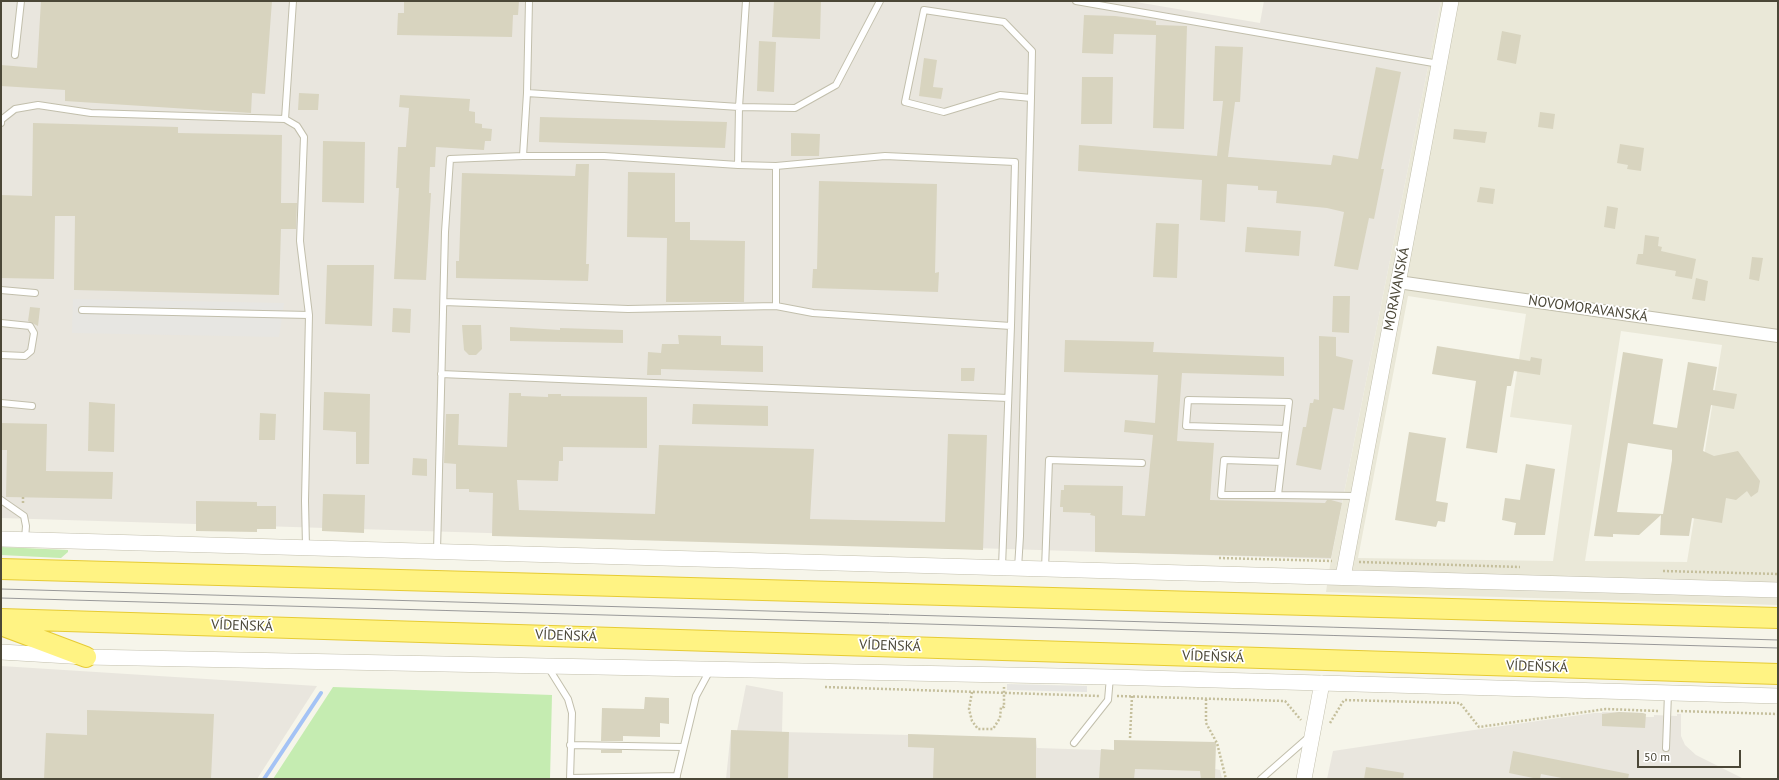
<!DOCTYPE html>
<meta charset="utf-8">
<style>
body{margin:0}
#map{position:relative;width:1779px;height:780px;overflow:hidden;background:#f6f5ea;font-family:"PT Sans",sans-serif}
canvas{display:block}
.frame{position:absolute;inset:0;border:2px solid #4b4737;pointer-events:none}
.scale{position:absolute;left:1637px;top:750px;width:104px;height:18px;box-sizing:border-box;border:2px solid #4b4737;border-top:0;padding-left:5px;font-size:12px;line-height:14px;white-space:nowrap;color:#4b4737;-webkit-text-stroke:3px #fff;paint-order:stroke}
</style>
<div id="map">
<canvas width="1779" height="780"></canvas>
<div class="frame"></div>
<div class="scale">50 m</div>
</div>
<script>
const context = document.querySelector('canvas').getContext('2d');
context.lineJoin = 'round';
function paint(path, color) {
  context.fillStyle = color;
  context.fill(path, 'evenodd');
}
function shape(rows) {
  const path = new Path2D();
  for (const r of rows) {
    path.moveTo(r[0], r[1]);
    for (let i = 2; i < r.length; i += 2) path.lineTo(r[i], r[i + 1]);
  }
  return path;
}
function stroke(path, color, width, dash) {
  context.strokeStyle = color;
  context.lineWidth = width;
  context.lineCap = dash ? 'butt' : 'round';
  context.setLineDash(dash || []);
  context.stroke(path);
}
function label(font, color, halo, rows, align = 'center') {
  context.font = font + ' "PT Sans",sans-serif';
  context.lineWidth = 3.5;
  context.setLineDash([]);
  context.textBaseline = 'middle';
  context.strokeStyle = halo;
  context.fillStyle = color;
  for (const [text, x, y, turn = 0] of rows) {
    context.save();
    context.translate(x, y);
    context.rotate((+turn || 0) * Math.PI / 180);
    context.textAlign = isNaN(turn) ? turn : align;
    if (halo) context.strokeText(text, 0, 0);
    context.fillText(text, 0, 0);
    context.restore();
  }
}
paint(shape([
 [1441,1,1778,1,1778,605,1326,592,1331,559],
 [1408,296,1526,314,1510,417,1572,425,1553,561,1358,558],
 [1621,331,1722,345,1687,562,1585,561]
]), '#eae8d8');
paint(shape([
 [1,1,1130,1,1260,23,1264,1,1441,1,1331,559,1,518],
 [1,666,317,686,257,779,1,779],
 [746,685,783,692,782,732,1036,738,1037,748,1131,751,1220,770,1222,779,726,779,731,730,737,731],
 [1602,712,1643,713,1643,717,1654,717,1654,715,1677,716,1677,714,1681,714,1681,736,1685,745,1696,755,1744,779,1327,779,1333,751,1460,732,1594,713,1602,713]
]), '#e9e6de');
paint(shape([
 [1,547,68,550,68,552,61,558,1,555],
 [333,687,552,695,550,779,273,779]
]), '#c5ecb1');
paint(shape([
 [73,299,284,303,279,337,72,333],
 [1007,684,1087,686,1087,692,1007,690]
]), '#e7e6e2');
stroke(shape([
 [264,779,321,693]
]), '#a4c3f5', 4);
paint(shape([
 [41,1,272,1,265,94,252,93,251,113,65,101,65,90,1,86,1,65,37,68],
 [404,1,519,1,518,15,513,15,512,37,397,35,398,13,404,13],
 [774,1,821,1,820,39,772,37],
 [1084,15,1115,16,1156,21,1156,25,1187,26,1184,129,1153,128,1156,35,1114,34,1113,54,1082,53],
 [1502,31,1521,35,1516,64,1497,60],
 [759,41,776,42,774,92,757,91],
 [1215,46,1243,47,1240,102,1235,102,1228,157,1230,157,1331,165,1333,155,1358,159,1376,67,1401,72,1381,169,1384,169,1374,219,1369,218,1358,270,1334,266,1344,212,1327,208,1276,203,1277,191,1258,190,1258,186,1227,184,1225,222,1200,220,1202,180,1078,171,1079,145,1217,156,1223,101,1213,101],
 [924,58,937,60,933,87,943,88,941,99,919,96],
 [1082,77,1113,77,1112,124,1081,124],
 [299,93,319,94,318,110,298,110],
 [400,95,470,99,469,111,475,112,475,123,482,124,482,128,492,129,491,141,485,141,484,150,436,147,435,167,430,167,429,193,431,193,426,280,394,279,399,188,396,188,398,147,406,147,409,108,399,107],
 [1540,112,1555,114,1553,129,1538,127],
 [540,117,727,122,725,148,539,142],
 [33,123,178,127,178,133,282,135,281,203,297,203,296,229,281,229,279,295,74,290,75,216,55,216,54,279,1,278,1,195,32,196],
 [1454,129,1487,132,1485,143,1453,139],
 [791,133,820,134,819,156,791,156],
 [323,141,365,142,364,203,322,202],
 [1620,144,1644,148,1641,171,1627,169,1628,165,1617,163],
 [576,164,589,164,586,264,589,264,588,281,456,278,456,261,459,261,462,173,575,176],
 [628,172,675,173,675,222,690,222,690,240,745,241,744,302,666,302,667,238,627,237],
 [819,181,937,184,935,273,939,272,938,292,812,288,813,269,817,269],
 [1480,187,1495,189,1493,204,1477,202],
 [1607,206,1618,208,1615,229,1604,227],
 [1156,223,1179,224,1177,278,1153,277],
 [1247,227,1301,231,1299,256,1245,252],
 [1645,235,1659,237,1658,246,1662,247,1661,251,1696,259,1692,279,1675,276,1676,271,1636,264,1638,254,1643,254],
 [1752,257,1763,258,1759,281,1749,279],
 [327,265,374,265,372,326,325,324],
 [1696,278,1708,281,1705,301,1692,299],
 [1333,296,1350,296,1349,333,1332,332],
 [30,307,40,308,38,326,28,321],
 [393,308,411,309,410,333,392,332],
 [462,325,481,325,482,349,476,355,469,355,464,350],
 [510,327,560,330,560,328,623,330,623,343,510,341],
 [678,335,721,336,721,345,763,346,763,372,661,369,661,375,647,375,648,352,661,353,662,344,679,344],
 [1319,336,1336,337,1336,356,1353,360,1344,410,1333,408,1321,470,1296,465,1303,427,1306,427,1310,403,1313,403,1314,399,1319,400],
 [1065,340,1154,342,1153,352,1284,357,1284,376,1182,373,1177,441,1214,443,1210,500,1325,503,1327,500,1331,500,1342,503,1331,558,1095,552,1095,516,1090,515,1091,513,1063,512,1063,507,1060,507,1061,490,1064,490,1064,485,1123,486,1122,515,1145,516,1153,435,1124,432,1125,420,1155,423,1158,375,1064,372],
 [1437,346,1530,361,1531,357,1542,359,1540,375,1514,371,1511,386,1507,386,1497,453,1466,448,1476,381,1432,374],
 [1623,352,1663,359,1653,424,1677,428,1688,362,1717,367,1713,390,1737,394,1734,409,1711,405,1703,451,1714,456,1738,451,1760,481,1758,492,1751,497,1747,491,1736,500,1726,498,1722,523,1692,518,1689,536,1660,535,1661,515,1639,535,1613,534,1613,537,1594,536],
 [1628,443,1672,450,1672,460,1663,514,1617,512],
 [961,368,975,368,974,381,961,381],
 [324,392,370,394,369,464,356,464,356,432,323,430],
 [509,393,521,393,521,396,548,397,548,394,561,394,561,396,647,397,647,448,563,447,563,461,559,461,558,481,517,480,519,510,655,514,659,445,814,449,810,519,945,522,948,434,987,435,983,550,492,536,493,493,469,492,469,489,456,489,456,464,444,463,446,414,459,414,458,445,507,447],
 [89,402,115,404,114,452,88,451],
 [693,404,768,406,768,426,692,424],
 [260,413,276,414,275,440,259,440],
 [1,423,47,424,46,471,113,472,112,499,6,497,7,450,1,450],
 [1409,432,1446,438,1436,501,1448,503,1445,522,1438,521,1436,527,1395,520],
 [413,458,427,459,427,476,412,475],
 [1526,464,1555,469,1545,535,1514,535,1516,523,1502,520,1505,498,1520,500],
 [323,494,365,495,364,533,322,531],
 [196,501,257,502,257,506,276,506,276,529,257,529,257,532,196,531],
 [645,697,669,698,669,724,660,723,660,737,623,736,623,741,601,741,602,708,644,709],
 [87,710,214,714,211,779,44,779,46,733,87,735],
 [1619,712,1643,713,1646,714,1645,728,1602,726,1602,714],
 [731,730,789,732,788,779,730,779],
 [908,734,1036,738,1036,779,933,779,934,748,908,747],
 [1114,740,1216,742,1215,779,1201,779,1200,771,1135,769,1134,779,1099,779,1101,749,1114,750],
 [601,750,622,750,622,753,601,753],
 [1513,751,1629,774,1628,779,1567,779,1541,774,1540,779,1538,779,1509,773],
 [1366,767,1404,773,1403,779,1364,779]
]), '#d8d4bf');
const service = shape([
 [1076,1,1439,64],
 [15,55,21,1],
 [527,93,739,107,795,108,836,85,880,1],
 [285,119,293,1],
 [1,123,1,120,15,109,38,105,91,113,285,119,297,126,304,137,300,241,309,315,305,501,306,547],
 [523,156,527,93,529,1],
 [738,165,739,107,746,1],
 [1,290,35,293],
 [444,302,628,309,776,306,813,313,1011,326],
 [776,306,776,166],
 [82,310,309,315],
 [1,323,30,326,34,333,31,351,25,356,1,355],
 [441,374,1008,398],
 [1,403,32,406],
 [1286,429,1186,426,1188,400,1289,402,1278,495,1357,496],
 [1278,495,1221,495,1224,460,1282,462],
 [1,500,24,516,26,526,25,539],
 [437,551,445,232,450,159,523,156,604,156,738,165,776,166,885,156,1015,162,1011,326,1002,567],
 [1018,568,1020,536,1031,98,1032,51,1004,22,924,10,905,102,944,112,1000,95,1031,98],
 [1045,569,1049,460,1142,463],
 [548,667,568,699,572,713,570,779],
 [1074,743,1108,700,1110,677],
 [570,745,683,747],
 [1666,748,1668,693],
 [570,778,677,776],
 [676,779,696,696,710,670],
 [1261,779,1310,736]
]);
const minor = shape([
 [1398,282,1778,336]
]);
const tertiary = shape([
 [1,539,1778,590],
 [1343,577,1451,1],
 [1,652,86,657,1110,677,1778,696],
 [1304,779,1322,683]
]);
const trunk = shape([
 [1,569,1778,618],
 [1,619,1778,674],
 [1,625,86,657]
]);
stroke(service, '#c2bfac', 8);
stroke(minor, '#c2bfac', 14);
stroke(tertiary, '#c2bfac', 16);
stroke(trunk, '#e6cb34', 22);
stroke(shape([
 [23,497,23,505],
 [1219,558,1332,561],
 [1359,562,1520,567],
 [1663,571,1778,574],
 [825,687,1100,696],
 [972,692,969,709,972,721,978,729,993,729,1000,718,1001,707,1004,707,1004,687],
 [1117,696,1285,701,1301,720],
 [1206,699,1206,723,1217,743,1226,779],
 [1677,711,1778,714],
 [1330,723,1344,700,1460,703,1479,727,1606,709,1658,711],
 [1130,738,1132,696]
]), '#c5bf9c', 2.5, [2, 2]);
stroke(service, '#fff', 6);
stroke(minor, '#fff', 12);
stroke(tertiary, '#fff', 15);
stroke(trunk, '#fff383', 20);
stroke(shape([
 [1,589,1778,640],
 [1,598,1778,648]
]), '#999', 1);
label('14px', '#4b4737', '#fff', [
 ["MORAVANSKÁ",1397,289,-79],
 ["NOVOMORAVANSKÁ",1588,309,8],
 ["VÍDEŇSKÁ",242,626,2],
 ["VÍDEŇSKÁ",566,636,2],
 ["VÍDEŇSKÁ",890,646,2],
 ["VÍDEŇSKÁ",1213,657,2],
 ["VÍDEŇSKÁ",1537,667,2]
]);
</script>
